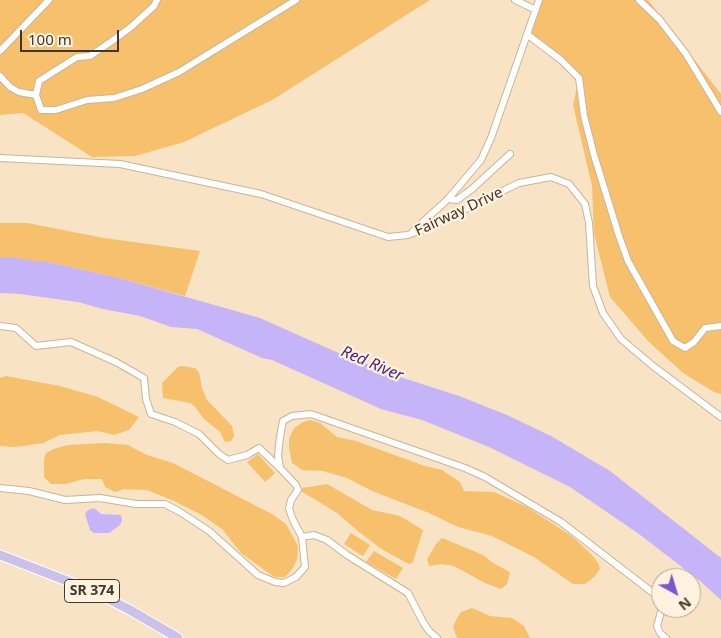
<!DOCTYPE html>
<style>
body{margin:0}
#map{position:relative;width:721px;height:638px;overflow:hidden;background:#f8e3c4;font-family:"Noto Sans",sans-serif}
canvas{display:block}
.north{position:absolute;left:651px;top:568px;width:50px;height:50px;box-sizing:border-box;background:#fff2df;border:1px solid #b3a897;border-radius:50%;rotate:141deg;font-size:14px;font-weight:700;line-height:20px;text-align:center;color:#40382c}
.north::after{content:'';display:block;margin:auto;width:18px;height:22px;background:#8055ce;clip-path:polygon(50% 0,100% 100%,50% 72%,0 100%)}
.scale{position:absolute;left:20px;top:30px;width:99px;height:22px;box-sizing:border-box;border:2px solid #40382c;border-top:0;padding-left:6px;font-size:15px;line-height:18px;white-space:nowrap;color:#40382c;-webkit-text-stroke:4px #fff2df;paint-order:stroke}
</style>
<div id="map">
<canvas width="721" height="638"></canvas>
<div class="north">N</div>
<div class="scale">100 m</div>
</div>
<script>
const context = document.querySelector('canvas').getContext('2d');
context.lineJoin = 'round';
function paint(path, color) {
  context.fillStyle = color;
  context.fill(path, 'evenodd');
}
function shape(rows) {
  const path = new Path2D();
  for (const r of rows) {
    path.moveTo(r[0], r[1]);
    for (let i = 2; i < r.length; i += 2) path.lineTo(r[i], r[i + 1]);
  }
  return path;
}
function stroke(path, color, width, dash) {
  context.strokeStyle = color;
  context.lineWidth = width;
  context.lineCap = dash ? 'butt' : 'round';
  context.setLineDash(dash || []);
  context.stroke(path);
}
function label(font, color, halo, rows, align = 'center') {
  context.font = font + ' "Noto Sans",sans-serif';
  context.lineWidth = 4.5;
  context.setLineDash([]);
  context.textBaseline = 'middle';
  context.strokeStyle = halo;
  context.fillStyle = color;
  for (const [text, x, y, turn = 0] of rows) {
    context.save();
    context.translate(x, y);
    context.rotate((+turn || 0) * Math.PI / 180);
    context.textAlign = isNaN(turn) ? turn : align;
    if (halo) context.strokeText(text, 0, 0);
    context.fillText(text, 0, 0);
    context.restore();
  }
}
paint(shape([
 [0,0,430,0,272,100,184,142,135,156,92,157,23,113,0,115],
 [539,0,648,0,721,94,721,394,714,392,683,373,649,342,610,297,594,234,592,186,573,105,579,78,528,35],
 [0,223,27,223,104,238,200,251,185,296,123,279,53,263,0,258],
 [183,366,195,368,199,372,202,388,207,400,232,426,234,436,231,441,225,442,220,432,204,419,195,407,190,403,163,398,162,383,178,367],
 [6,376,60,386,98,397,139,417,129,430,114,435,98,431,60,435,43,443,15,447,0,446,0,378],
 [310,420,320,423,337,437,356,441,422,465,442,470,460,482,464,491,494,492,527,507,573,537,592,555,598,563,600,569,594,577,585,584,573,584,534,557,492,536,458,527,429,513,372,491,347,478,323,471,302,470,292,463,289,448,289,439,294,428,303,422],
 [104,443,128,445,147,455,173,463,272,514,286,524,298,546,297,559,293,568,285,577,274,577,241,553,222,529,202,515,174,501,147,490,124,489,115,492,105,487,102,479,84,479,65,484,51,484,44,477,44,460,46,453,56,448,68,445],
 [258,454,275,473,265,482,247,462],
 [327,484,372,510,400,516,423,530,413,562,409,564,383,550,359,532,337,513,301,491,302,488],
 [351,533,370,545,363,556,344,544],
 [442,538,483,555,493,563,510,572,507,584,501,589,485,583,454,566,442,564,429,566,427,559,436,544],
 [374,551,403,568,396,579,366,562],
 [472,608,490,616,512,618,524,626,530,638,457,638,453,627,457,618,461,612]
]), '#f6c06d');
paint(shape([
 [8,257,53,263,123,279,260,318,334,351,397,376,459,396,507,415,551,436,610,471,721,558,721,600,700,581,639,534,570,487,489,447,422,420,381,409,272,360,262,358,197,329,171,327,140,316,103,309,78,302,20,294,0,293,0,258],
 [94,508,101,514,121,515,122,520,120,525,109,533,94,533,90,530,85,514,88,510]
]), '#c6b4f8');
const minor = shape([
 [157,0,154,6,131,27,112,41,90,56,77,57,39,81,36,95,41,110,56,110,87,100,114,98,142,89,179,72,296,0],
 [515,0,536,10],
 [639,0,659,19,686,54,721,112],
 [528,35,561,60,579,78,584,116,594,155,619,236,628,261,673,341,685,348,694,342,705,328,721,326],
 [0,51,49,0],
 [0,76,10,87,19,92,36,95],
 [0,158,120,164,261,194,388,237,408,235,429,227,519,183,551,177,569,184,585,204,589,223,593,286,603,313,621,339,653,366,721,417],
 [448,199,457,200,472,189,510,154],
 [413,231,448,199,481,160,491,138,539,0],
 [0,326,16,328,36,346,71,342,116,362,144,378,146,399,151,414,175,422,199,434,219,454,228,460,247,455,259,448,280,468],
 [0,488,29,491,65,500,100,498,136,504,165,504,180,512,209,531,258,575,275,582,284,583,296,577,305,567,302,537,293,520,289,509,291,500,298,490,296,485,280,468,278,455,280,437,283,421,292,416,311,414,465,468,485,477,561,522,661,599],
 [302,537,314,535,327,540,347,555,408,593,423,622,429,631,437,638],
 [662,608,657,626,660,633,666,638]
]);
const major = shape([
 [0,555,93,591,130,610,178,638]
]);
stroke(minor, '#c9b597', 8);
stroke(major, '#fff', 11);
stroke(minor, '#fff', 6);
stroke(major, '#cbc1e9', 9);
for (const [x, y, w] of [
 [92,591,55]
]) {
  const box = new Path2D();
  box.roundRect(x - w / 2, y - 11.5, w, 23, 4);
  context.fillStyle = '#fff2df';
  context.fill(box);
  stroke(box, '#40382c', 1);
}
label('bold 14px', '#40382c', null, [
 ["SR 374",92,591]
]);
label('15px', '#40382c', '#fff2df', [
 ["Fairway Drive",459,212,-25]
]);
label('italic 16px', '#461d7e', '#fff2df', [
 ["Red River",372,364,23]
]);
</script>
